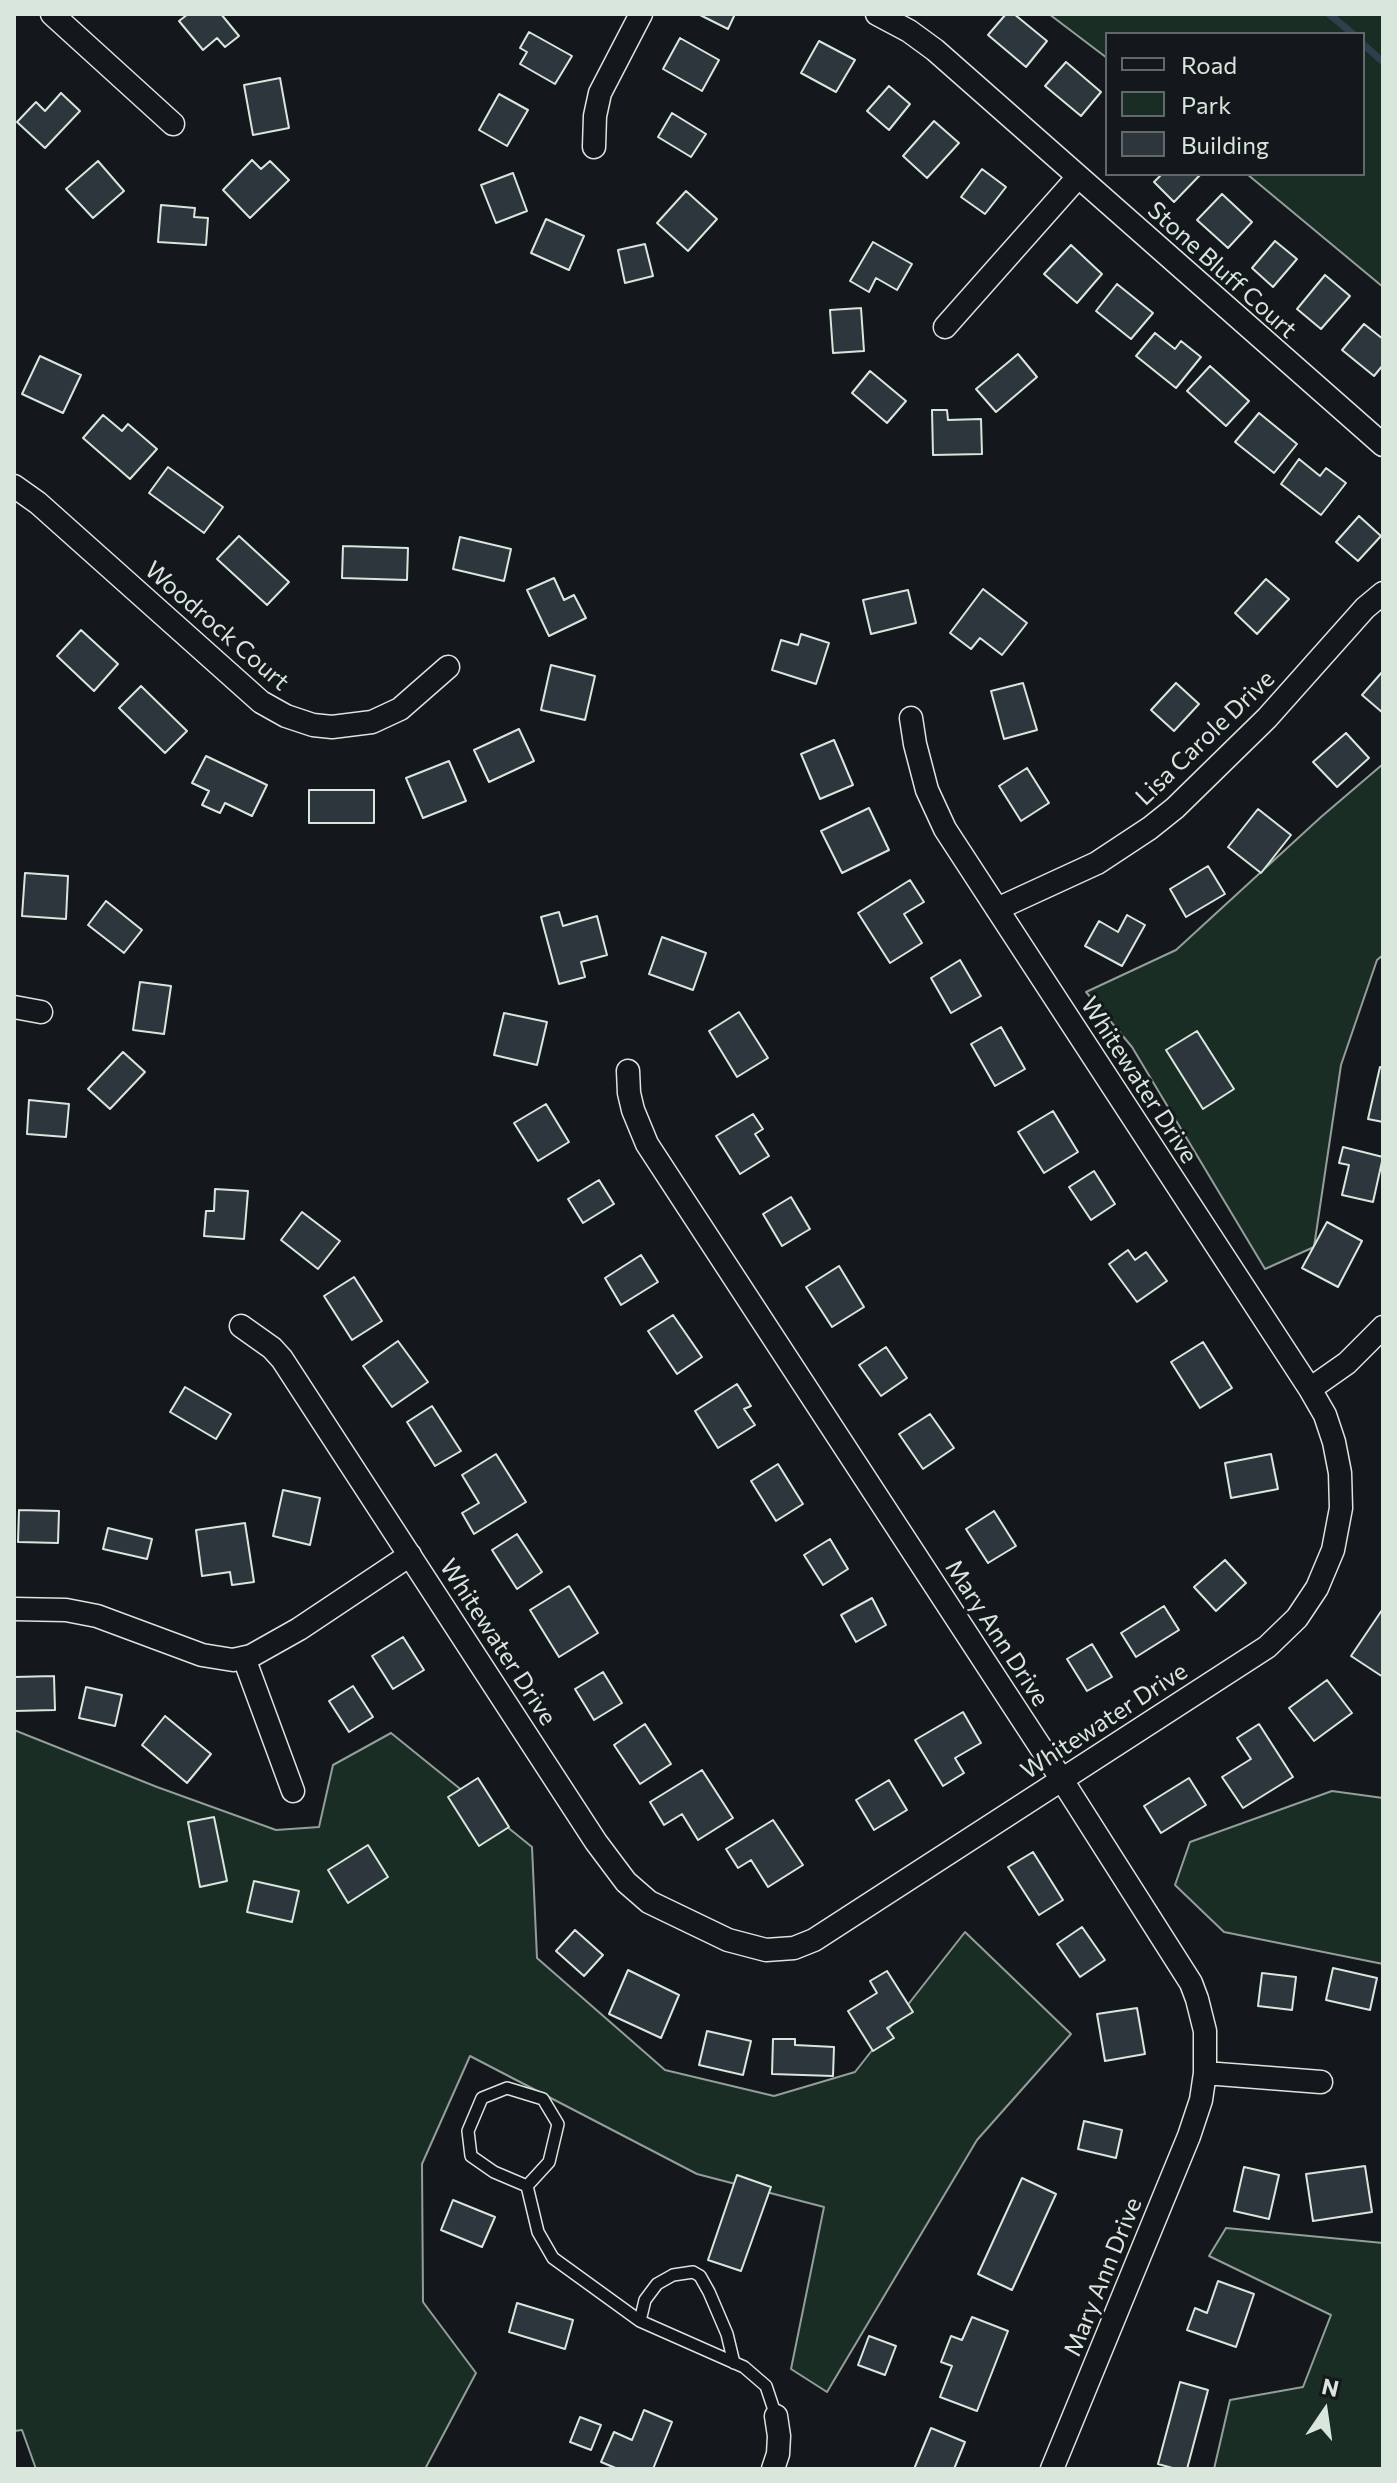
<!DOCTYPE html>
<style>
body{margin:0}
#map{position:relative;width:1397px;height:2483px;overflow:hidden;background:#14181c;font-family:Commissioner,sans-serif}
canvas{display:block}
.frame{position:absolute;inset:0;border:16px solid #d8e6dc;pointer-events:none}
.legend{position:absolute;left:1105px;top:32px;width:260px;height:144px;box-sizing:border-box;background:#14181c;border:2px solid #626a69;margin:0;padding:10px 14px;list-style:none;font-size:24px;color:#d8e6dc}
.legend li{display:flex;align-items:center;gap:16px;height:40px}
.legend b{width:40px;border:2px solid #626a69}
.north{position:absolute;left:1285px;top:2371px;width:80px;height:80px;-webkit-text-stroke:6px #14181c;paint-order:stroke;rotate:13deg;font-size:22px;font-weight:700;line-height:32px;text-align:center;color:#d8e6dc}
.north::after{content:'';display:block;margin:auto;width:28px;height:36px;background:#d8e6dc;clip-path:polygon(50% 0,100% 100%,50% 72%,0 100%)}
</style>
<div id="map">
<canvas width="1397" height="2483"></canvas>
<div class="frame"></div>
<ul class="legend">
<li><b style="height:10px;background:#14181c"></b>Road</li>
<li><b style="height:22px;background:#1a2d24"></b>Park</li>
<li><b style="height:22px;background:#2c363c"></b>Building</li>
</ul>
<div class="north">N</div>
</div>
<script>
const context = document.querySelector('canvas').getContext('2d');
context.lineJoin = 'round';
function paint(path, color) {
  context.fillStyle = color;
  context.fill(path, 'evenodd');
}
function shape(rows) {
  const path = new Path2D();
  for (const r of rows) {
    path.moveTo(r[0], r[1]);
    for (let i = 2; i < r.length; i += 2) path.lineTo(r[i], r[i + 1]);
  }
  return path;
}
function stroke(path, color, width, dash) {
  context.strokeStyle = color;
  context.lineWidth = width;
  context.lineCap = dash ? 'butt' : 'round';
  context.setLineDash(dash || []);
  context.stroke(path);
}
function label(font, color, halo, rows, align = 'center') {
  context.font = font + ' Commissioner,sans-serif';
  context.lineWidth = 6;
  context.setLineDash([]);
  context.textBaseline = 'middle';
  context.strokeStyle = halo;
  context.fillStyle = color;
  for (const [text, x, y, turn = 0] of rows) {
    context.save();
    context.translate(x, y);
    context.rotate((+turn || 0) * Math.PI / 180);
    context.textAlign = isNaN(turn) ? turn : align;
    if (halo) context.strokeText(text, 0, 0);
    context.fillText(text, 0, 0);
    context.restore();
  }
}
const green = shape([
 [1049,14,1383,14,1383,287,1247,174,1363,174,1363,34,1107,34,1107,58,1049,14],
 [1383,764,1383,955,1377,960,1341,1065,1314,1247,1265,1269,1132,1047,1086,992,1176,950,1321,817,1383,764],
 [14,1730,157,1787,276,1830,319,1827,333,1765,391,1733,532,1847,537,1958,665,2070,774,2096,855,2072,965,1932,1071,2034,977,2140,827,2392,791,2369,824,2207,697,2174,470,2056,422,2164,423,2302,476,2373,425,2469,36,2469,22,2430,14,2431,14,1730],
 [1332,1791,1383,1798,1383,1964,1224,1932,1175,1885,1190,1842,1332,1791],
 [1226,2228,1383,2243,1383,2469,1214,2469,1230,2400,1303,2387,1331,2315,1209,2256,1226,2228]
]);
paint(green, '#1a2d24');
stroke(green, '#939e99', 2);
stroke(shape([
 [1329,14,1353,34],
 [1363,44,1383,62]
]), '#2f3f4d', 7);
const building = shape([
 [188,14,221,14,239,36,225,47,217,38,203,50,179,21,188,14],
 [698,14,735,14,728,29,698,14],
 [1006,14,1014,14,1047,41,1026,67,988,35,1006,14],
 [529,32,572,56,555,84,520,64,527,52,520,48,529,32],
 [680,38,719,60,702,91,663,69,680,38],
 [819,41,855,60,836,92,801,73,819,41],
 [1066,62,1101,92,1081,116,1045,86,1066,62],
 [280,78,289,128,253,135,244,85,280,78],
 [889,86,910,104,889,130,867,111,889,86],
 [61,93,80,111,45,148,17,122,36,102,45,111,61,93],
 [499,94,528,110,507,146,479,130,499,94],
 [672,113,706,134,691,157,658,137,672,113],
 [934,121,959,143,927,178,903,156,934,121],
 [252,160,261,169,270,161,289,180,250,218,223,190,252,160],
 [98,161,124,191,93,218,66,189,98,161],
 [982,169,1006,187,985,214,961,197,982,169],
 [513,173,527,211,496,223,481,185,513,173],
 [1162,174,1198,174,1200,175,1174,202,1154,182,1162,174],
 [686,191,717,219,688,251,657,223,686,191],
 [1222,194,1252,222,1228,248,1197,220,1222,194],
 [161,205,195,208,194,217,208,218,206,245,158,242,161,205],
 [546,219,584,236,569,270,531,253,546,219],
 [1275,241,1297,259,1273,287,1252,268,1275,241],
 [873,242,912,264,897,290,876,278,869,292,850,281,873,242],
 [645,244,653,276,625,283,618,250,645,244],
 [1071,245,1102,274,1077,303,1044,274,1071,245],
 [1325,275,1350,296,1321,329,1297,309,1325,275],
 [1117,284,1153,313,1131,339,1096,311,1117,284],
 [861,308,864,351,833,353,830,310,861,308],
 [1364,324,1383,339,1383,365,1374,376,1342,350,1364,324],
 [1155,333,1175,349,1181,341,1201,357,1176,388,1136,356,1155,333],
 [1018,354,1037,377,996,412,976,389,1018,354],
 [40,356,81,375,63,413,22,394,40,356],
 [1210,366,1249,401,1226,426,1187,391,1210,366],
 [870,371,906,401,887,423,852,393,870,371],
 [932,410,947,410,948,420,981,419,982,454,933,455,932,410],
 [1259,413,1297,444,1274,473,1235,442,1259,413],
 [103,415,122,431,128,424,157,449,130,479,83,438,103,415],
 [1299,459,1320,476,1326,468,1346,483,1321,515,1281,484,1299,459],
 [168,467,223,507,204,533,149,493,168,467],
 [1359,516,1381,536,1358,561,1336,542,1359,516],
 [239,536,289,582,267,605,217,559,239,536],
 [460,537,511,549,504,581,453,569,460,537],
 [343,546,408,548,407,580,342,578,343,546],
 [554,578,564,600,574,595,586,618,549,636,527,590,554,578],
 [1266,579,1289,599,1257,634,1235,613,1266,579],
 [983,589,1027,623,1002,655,980,638,971,649,950,633,983,589],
 [908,590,916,623,871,634,863,600,908,590],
 [81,630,118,664,94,691,57,656,81,630],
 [801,634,829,643,816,684,772,670,781,640,798,645,801,634],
 [551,665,595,676,585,720,541,710,551,665],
 [1383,671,1383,713,1362,695,1383,671],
 [1023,683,1037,730,1004,739,991,691,1023,683],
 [1176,683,1199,704,1174,731,1151,710,1176,683],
 [141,686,187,731,165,753,119,708,141,686],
 [519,729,534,761,489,782,474,750,519,729],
 [1346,733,1369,758,1337,787,1313,762,1346,733],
 [834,740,853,785,820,799,801,754,834,740],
 [206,756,267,785,252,816,225,803,220,813,202,805,209,791,192,783,206,756],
 [449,761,466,801,423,818,406,778,449,761],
 [1027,768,1049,803,1021,821,999,786,1027,768],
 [309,790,374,790,374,823,309,823,309,790],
 [869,808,889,850,842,873,821,831,869,808],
 [1258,809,1291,835,1261,873,1228,847,1258,809],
 [1208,866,1225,894,1186,917,1170,889,1208,866],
 [25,873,68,876,66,919,22,916,25,873],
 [910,880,924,902,904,914,922,943,890,963,858,913,910,880],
 [106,901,142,930,124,953,88,925,106,901],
 [559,912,563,926,597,916,607,955,581,962,585,977,559,984,541,917,559,912],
 [1127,915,1145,925,1122,966,1085,946,1099,921,1118,932,1127,915],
 [662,937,706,953,693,990,649,974,662,937],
 [960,960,981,996,951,1013,931,978,960,960],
 [140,982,171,986,164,1034,133,1030,140,982],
 [739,1012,768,1058,737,1077,709,1031,739,1012],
 [504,1013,547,1022,537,1065,494,1055,504,1013],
 [1001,1027,1025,1069,995,1086,971,1044,1001,1027],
 [1197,1031,1234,1089,1203,1109,1166,1050,1197,1031],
 [123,1052,145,1072,110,1109,88,1089,123,1052],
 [1380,1067,1383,1068,1383,1122,1368,1119,1380,1067],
 [29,1100,69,1104,66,1137,27,1134,29,1100],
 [546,1104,569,1142,538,1161,514,1123,546,1104],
 [1053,1111,1078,1152,1044,1173,1018,1132,1053,1111],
 [753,1114,763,1129,755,1134,769,1156,740,1174,716,1136,753,1114],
 [1343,1147,1383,1157,1373,1202,1342,1195,1349,1165,1339,1163,1343,1147],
 [1094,1171,1115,1204,1091,1220,1069,1187,1094,1171],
 [599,1180,614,1204,583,1223,568,1199,599,1180],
 [215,1189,248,1191,244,1239,204,1236,206,1211,214,1211,215,1189],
 [791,1197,810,1229,782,1246,763,1214,791,1197],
 [302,1212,340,1241,318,1269,281,1240,302,1212],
 [1327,1222,1362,1241,1338,1287,1302,1268,1327,1222],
 [1128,1250,1135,1260,1146,1252,1167,1281,1137,1302,1109,1264,1128,1250],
 [641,1255,658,1282,621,1305,605,1278,641,1255],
 [839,1266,864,1307,832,1327,806,1287,839,1266],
 [354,1277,382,1321,352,1340,324,1296,354,1277],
 [673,1315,702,1357,677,1374,648,1331,673,1315],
 [398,1341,428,1382,392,1407,363,1366,398,1341],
 [1203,1342,1232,1388,1200,1408,1171,1362,1203,1342],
 [886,1347,907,1378,881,1396,859,1365,886,1347],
 [737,1384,751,1406,744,1409,755,1425,718,1448,695,1411,737,1384],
 [185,1387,231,1414,216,1439,170,1412,185,1387],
 [432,1406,461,1451,435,1466,407,1422,432,1406],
 [930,1414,954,1448,923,1469,899,1434,930,1414],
 [496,1454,526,1502,474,1534,462,1513,479,1503,462,1475,496,1454],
 [1271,1454,1278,1489,1231,1498,1225,1463,1271,1454],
 [778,1464,803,1504,776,1521,751,1481,778,1464],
 [283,1490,320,1498,310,1545,273,1536,283,1490],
 [19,1510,59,1511,58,1543,18,1542,19,1510],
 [994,1511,1016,1546,988,1563,966,1529,994,1511],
 [245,1523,254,1582,232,1585,230,1572,202,1576,196,1530,245,1523],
 [108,1528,152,1539,147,1559,103,1549,108,1528],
 [517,1534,542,1572,517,1589,492,1550,517,1534],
 [830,1539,848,1569,823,1585,804,1555,830,1539],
 [1225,1560,1246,1583,1216,1611,1194,1587,1225,1560],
 [569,1586,598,1633,559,1657,530,1610,569,1586],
 [872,1598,886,1625,856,1642,841,1615,872,1598],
 [1164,1606,1179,1630,1136,1657,1121,1633,1164,1606],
 [1382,1610,1383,1611,1383,1677,1351,1656,1382,1610],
 [403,1637,424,1670,393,1689,372,1656,403,1637],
 [1092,1644,1112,1677,1087,1691,1067,1659,1092,1644],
 [603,1672,622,1703,594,1720,575,1689,603,1672],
 [54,1676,55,1710,14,1711,14,1677,54,1676],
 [1327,1680,1352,1713,1314,1741,1289,1708,1327,1680],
 [353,1686,373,1717,349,1732,329,1701,353,1686],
 [86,1687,122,1695,115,1726,79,1718,86,1687],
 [963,1712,981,1743,955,1758,964,1773,943,1786,915,1740,963,1712],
 [165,1716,211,1754,187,1783,142,1745,165,1716],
 [645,1724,671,1764,640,1784,614,1745,645,1724],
 [1259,1724,1293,1777,1243,1808,1222,1777,1251,1759,1237,1738,1259,1724],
 [702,1770,733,1818,698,1840,682,1814,664,1825,650,1802,702,1770],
 [478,1778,509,1827,479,1846,448,1797,478,1778],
 [1189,1778,1206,1805,1161,1833,1144,1806,1189,1778],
 [889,1780,907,1810,874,1830,856,1800,889,1780],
 [214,1817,227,1881,200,1887,188,1822,214,1817],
 [773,1820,803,1865,768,1887,751,1860,738,1868,726,1849,773,1820],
 [368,1845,388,1877,348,1903,328,1870,368,1845],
 [1033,1852,1063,1900,1039,1915,1008,1867,1033,1852],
 [254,1881,299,1891,292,1922,247,1912,254,1881],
 [1082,1927,1105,1960,1080,1977,1057,1944,1082,1927],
 [575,1930,603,1955,584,1976,556,1951,575,1930],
 [1333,1968,1377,1978,1370,2010,1326,2000,1333,1968],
 [628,1970,679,1995,661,2038,609,2014,628,1970],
 [887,1971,913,2012,887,2028,894,2038,873,2051,848,2011,877,1993,870,1981,887,1971],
 [1262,1973,1296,1977,1292,2010,1258,2006,1262,1973],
 [1137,2008,1145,2054,1105,2061,1097,2014,1137,2008],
 [707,2031,751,2041,743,2075,699,2065,707,2031],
 [773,2039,795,2039,795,2045,834,2047,833,2076,772,2074,773,2039],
 [1084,2121,1122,2130,1116,2158,1078,2149,1084,2121],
 [1365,2166,1372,2212,1313,2221,1306,2174,1365,2166],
 [1244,2167,1279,2175,1269,2219,1234,2211,1244,2167],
 [737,2175,771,2187,741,2271,708,2260,737,2175],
 [1022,2178,1056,2194,1012,2290,978,2274,1022,2178],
 [453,2200,495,2217,482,2247,441,2230,453,2200],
 [1218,2281,1254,2294,1236,2347,1187,2330,1195,2308,1207,2313,1218,2281],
 [517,2303,573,2320,565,2349,509,2332,517,2303],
 [972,2317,1008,2331,977,2411,940,2397,952,2366,941,2362,951,2336,962,2340,972,2317],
 [869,2336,896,2346,885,2375,858,2365,869,2336],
 [1180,2382,1208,2390,1187,2469,1176,2469,1158,2464,1180,2382],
 [644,2410,672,2422,653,2469,618,2469,601,2462,614,2432,632,2440,644,2410],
 [580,2417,601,2425,591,2450,570,2442,580,2417],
 [931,2428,965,2442,954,2469,914,2469,931,2428]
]);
paint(building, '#2c363c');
stroke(building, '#d8e6dc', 2);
const service = shape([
 [527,2186,494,2172,471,2156,468,2131,482,2098,507,2088,543,2099,558,2124,549,2162,527,2186,538,2232,553,2258,640,2321,744,2367,766,2386,776,2416],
 [640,2321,645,2300,657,2284,673,2275,693,2272,700,2276,709,2292,727,2334,734,2363]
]);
const minor = shape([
 [52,14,173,124],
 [877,14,909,31,935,50,1383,445],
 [594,147,595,116,600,93,641,14],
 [945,327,1078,177],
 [14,486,38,503,261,702,286,716,313,725,332,727,372,722,400,709,448,667],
 [997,909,1097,863,1150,828,1175,808,1267,718,1365,608,1383,593],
 [14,1007,41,1012],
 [628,1071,629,1093,633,1110,647,1144,1062,1780,1191,1983,1197,1999,1205,2031,1205,2073,1201,2100,1189,2136,1052,2469],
 [241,1326,272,1348,282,1359,596,1842,626,1882,649,1902,728,1940,766,1950,794,1948,814,1940,1267,1647,1297,1618,1317,1588,1333,1550,1341,1508,1340,1473,1334,1442,1325,1415,1310,1389,945,829,927,790,915,744,911,718],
 [1310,1389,1347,1363,1383,1327],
 [14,1609,66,1610,97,1616,202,1655,233,1660,251,1656,299,1629,410,1555],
 [244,1658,293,1791],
 [1205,2073,1321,2082],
 [773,2469,778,2454,779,2436,776,2416]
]);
stroke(service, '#d8e6dc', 14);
stroke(minor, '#d8e6dc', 25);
stroke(service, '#14181c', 11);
stroke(minor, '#14181c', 22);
label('24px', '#d8e6dc', '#14181c', [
 ["Stone Bluff Court",1222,270,42],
 ["Woodrock Court",217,626,41],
 ["Lisa Carole Drive",1205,738,-44],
 ["Whitewater Drive",1139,1080,57],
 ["Mary Ann Drive",997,1633,57],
 ["Whitewater Drive",498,1642,57],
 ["Whitewater Drive",1104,1721,-33],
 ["Mary Ann Drive",1103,2277,-68]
]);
</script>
